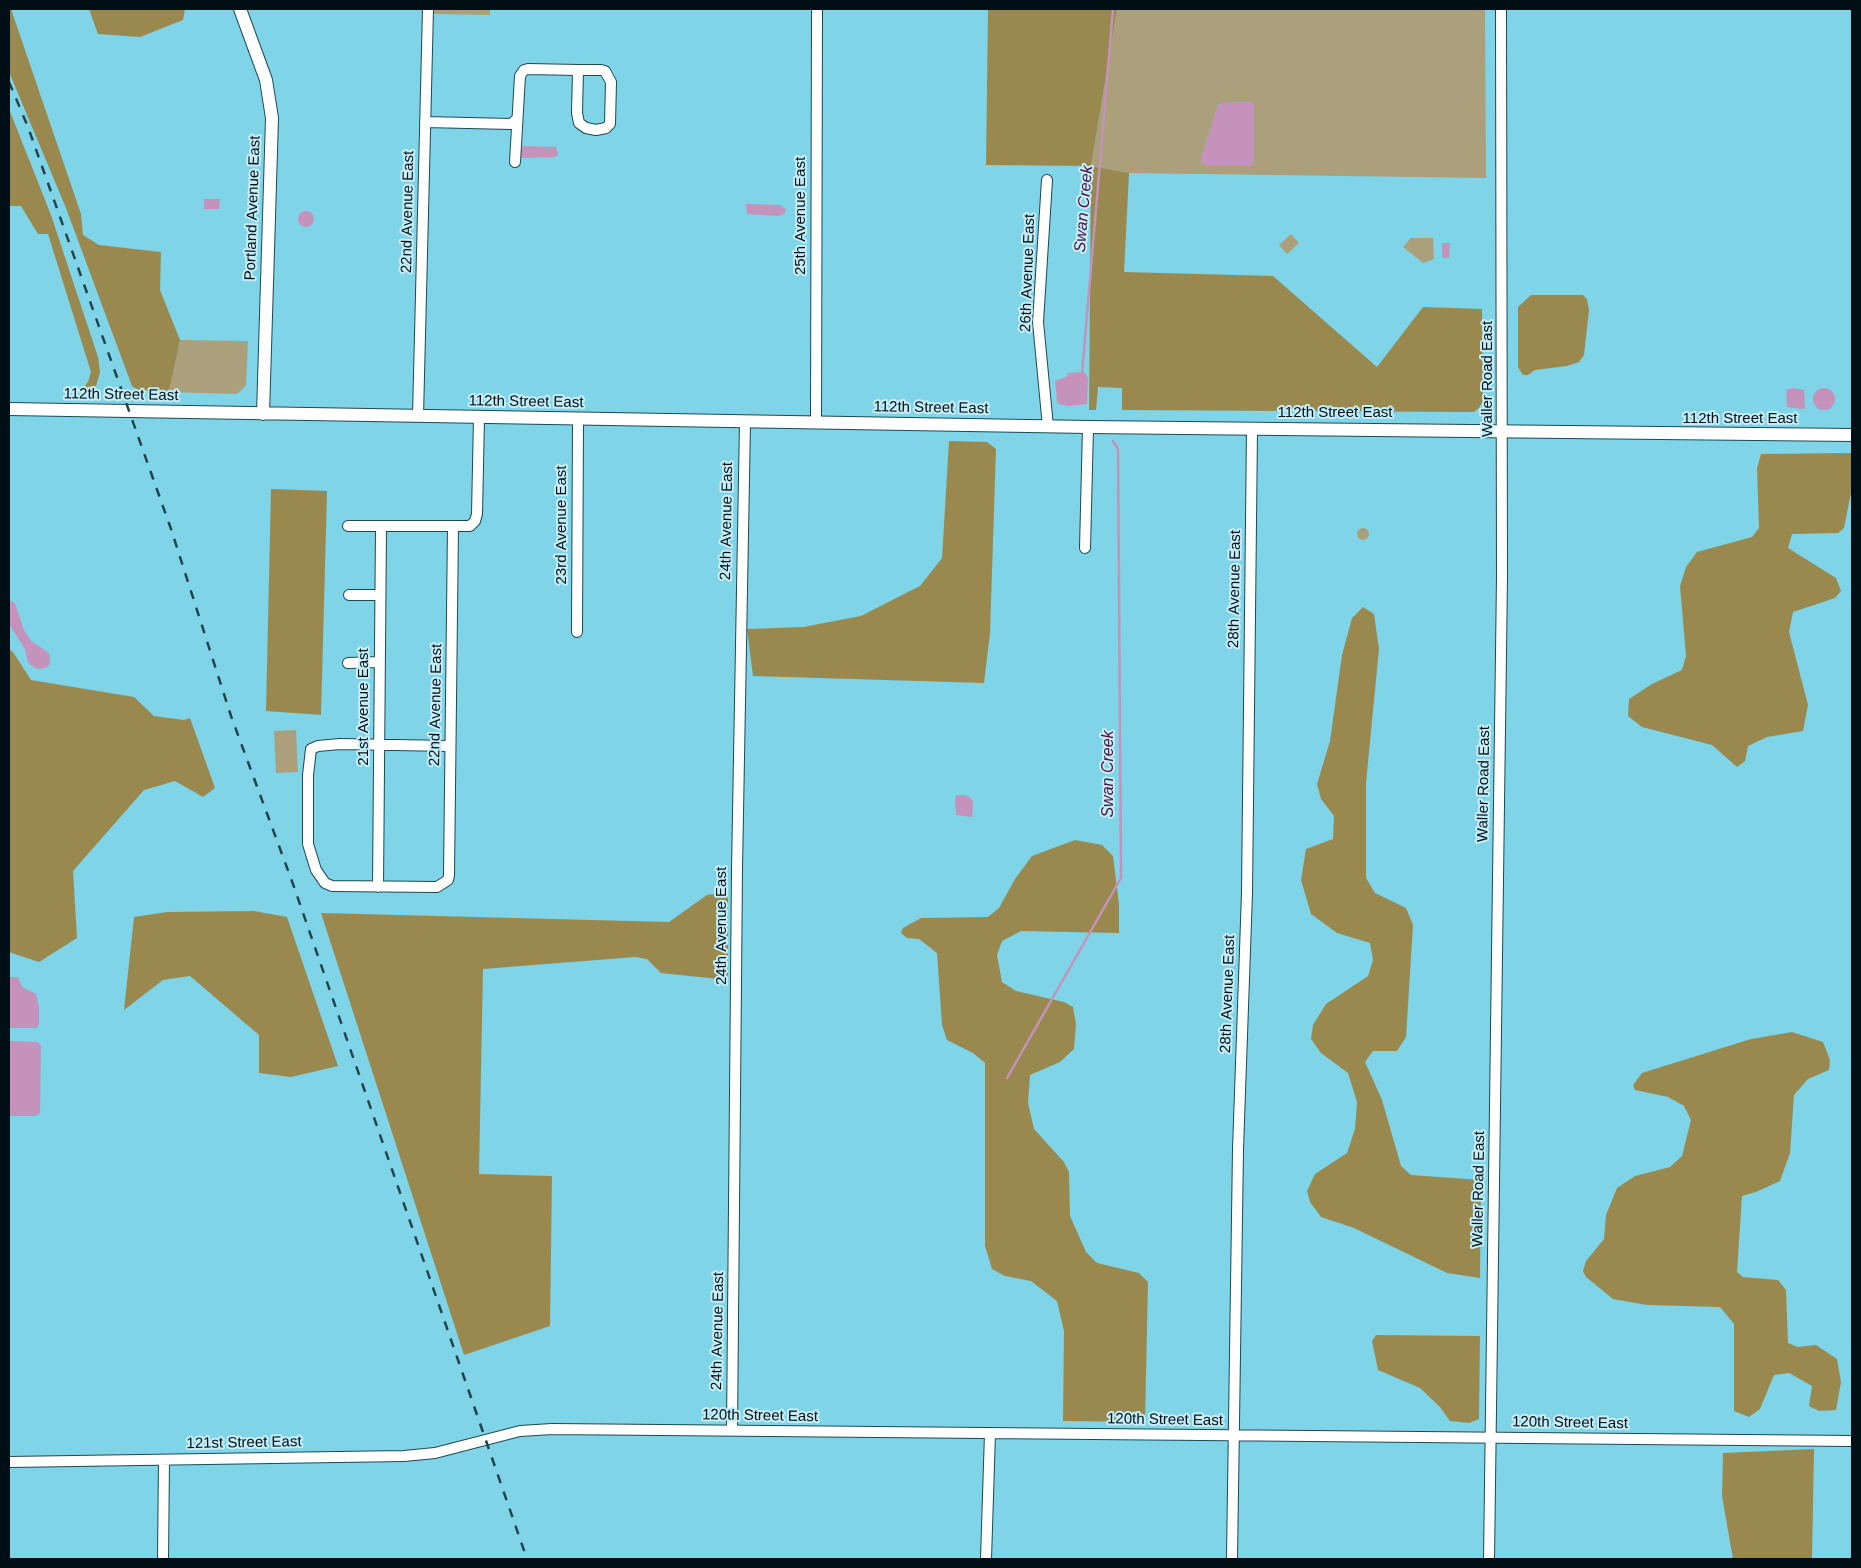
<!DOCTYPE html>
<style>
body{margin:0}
#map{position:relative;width:1861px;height:1568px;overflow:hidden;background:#7fd4e7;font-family:Arial,sans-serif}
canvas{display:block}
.frame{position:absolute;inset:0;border:10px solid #000f15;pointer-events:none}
</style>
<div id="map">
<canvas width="1861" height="1568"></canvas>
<div class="frame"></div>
</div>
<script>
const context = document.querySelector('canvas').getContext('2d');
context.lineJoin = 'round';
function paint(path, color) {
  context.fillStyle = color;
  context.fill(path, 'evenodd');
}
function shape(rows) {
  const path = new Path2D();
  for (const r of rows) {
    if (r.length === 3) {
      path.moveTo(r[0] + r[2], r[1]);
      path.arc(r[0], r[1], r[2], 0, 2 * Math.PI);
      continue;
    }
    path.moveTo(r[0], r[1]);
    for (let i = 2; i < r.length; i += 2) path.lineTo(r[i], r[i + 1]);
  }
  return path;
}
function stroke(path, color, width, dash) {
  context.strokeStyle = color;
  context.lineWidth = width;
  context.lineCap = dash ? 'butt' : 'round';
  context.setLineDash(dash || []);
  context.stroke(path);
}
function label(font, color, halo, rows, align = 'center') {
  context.font = font + ' Arial,sans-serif';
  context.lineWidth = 4;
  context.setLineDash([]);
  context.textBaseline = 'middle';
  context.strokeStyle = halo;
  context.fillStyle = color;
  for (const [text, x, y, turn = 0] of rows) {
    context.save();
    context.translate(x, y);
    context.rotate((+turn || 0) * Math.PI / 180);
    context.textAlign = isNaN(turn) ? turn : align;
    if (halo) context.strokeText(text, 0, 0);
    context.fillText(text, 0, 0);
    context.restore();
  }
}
paint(shape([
 [433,9,490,9,490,15,433,14],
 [1117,9,1485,9,1486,178,1129,173,1091,166],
 [1251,102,1254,105,1202,163,1201,159,1218,105,1222,103],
 [1291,234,1299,243,1287,254,1279,245],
 [1411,238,1433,238,1434,259,1423,263,1403,247],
 [180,340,248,341,246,385,242,390,236,394,166,392,170,387],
 [1363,534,6],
 [296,730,298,772,276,773,274,731]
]), '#aba07b');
paint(shape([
 [9,9,11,9,81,214,83,235,99,245,161,252,160,290,180,340,170,387,166,392,138,390,132,386,66,208,9,72],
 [89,9,185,9,183,20,140,37,98,34],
 [988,9,1117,9,1091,166,1129,173,1124,272,1273,276,1377,367,1423,307,1482,309,1483,401,1479,408,1474,412,1460,412,1122,410,1122,388,1098,387,1096,410,1089,410,1091,166,986,165],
 [9,109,51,215,98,357,100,372,95,390,80,393,88,382,91,372,48,234,38,234,21,206,9,206],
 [1531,295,1583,295,1587,299,1589,310,1584,355,1579,362,1567,366,1535,370,1528,375,1523,375,1518,367,1518,307],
 [949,441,987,442,996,449,990,633,984,683,753,676,747,629,803,627,861,616,920,586,942,558],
 [1852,453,1852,488,1844,528,1838,533,1792,534,1788,548,1836,578,1841,591,1835,598,1793,612,1789,632,1808,705,1803,731,1767,737,1748,746,1745,761,1737,767,1712,745,1642,727,1628,716,1629,699,1652,684,1682,670,1686,656,1680,586,1686,567,1697,552,1752,537,1759,528,1757,468,1761,454],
 [271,489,327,491,321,715,266,711],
 [1363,607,1374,614,1379,649,1366,783,1366,878,1375,893,1406,908,1413,925,1406,1037,1397,1051,1373,1051,1365,1062,1382,1100,1401,1166,1411,1175,1481,1180,1480,1278,1447,1273,1354,1228,1321,1217,1310,1202,1307,1191,1315,1174,1347,1153,1355,1129,1357,1102,1348,1073,1321,1053,1311,1039,1313,1025,1326,1004,1368,976,1373,960,1370,943,1337,933,1311,914,1301,880,1306,849,1333,839,1334,816,1321,799,1317,784,1330,741,1342,655,1352,618],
 [9,649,13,652,31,680,134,697,154,716,184,720,190,718,215,788,203,797,175,781,144,790,73,871,77,938,39,962,9,952],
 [1075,840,1102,845,1113,856,1119,904,1119,933,1021,931,1002,941,997,955,1002,982,1016,991,1064,1002,1073,1007,1076,1024,1074,1049,1060,1062,1030,1075,1028,1103,1034,1129,1064,1162,1069,1172,1070,1216,1086,1252,1097,1263,1139,1273,1148,1282,1145,1422,1063,1421,1064,1331,1057,1301,1031,1281,1005,1276,992,1269,985,1246,985,1063,973,1053,947,1040,942,1025,937,953,919,939,907,938,901,933,903,928,921,918,988,917,999,908,1015,879,1032,856],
 [728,892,728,980,661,973,647,959,635,957,483,969,479,1174,552,1176,550,1326,464,1355,321,913,669,922,707,895],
 [254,911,287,917,338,1066,291,1077,259,1073,259,1035,190,976,163,980,124,1010,134,917,167,912],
 [1792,1032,1823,1042,1830,1060,1829,1070,1808,1079,1794,1095,1790,1153,1780,1181,1756,1192,1742,1196,1737,1272,1743,1277,1778,1280,1786,1290,1788,1343,1798,1347,1816,1345,1837,1359,1841,1382,1836,1410,1819,1411,1809,1406,1812,1386,1789,1373,1774,1375,1760,1409,1749,1417,1734,1411,1734,1324,1720,1307,1647,1305,1613,1299,1586,1277,1583,1271,1586,1261,1604,1239,1606,1215,1617,1188,1635,1176,1670,1167,1682,1156,1691,1120,1684,1106,1668,1097,1635,1090,1633,1085,1642,1073,1751,1039],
 [1376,1335,1480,1336,1479,1419,1469,1423,1450,1421,1440,1407,1420,1388,1378,1370,1372,1341],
 [1814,1449,1812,1559,1733,1559,1722,1496,1723,1453]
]), '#9a894f');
paint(shape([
 [1251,102,1254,105,1254,161,1252,166,1206,166,1202,163,1201,159,1218,105,1222,103],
 [524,146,556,147,558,155,555,157,521,158,520,148],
 [204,199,220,199,219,209,204,209],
 [746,204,781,205,786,210,784,214,778,216,747,214],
 [306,219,8],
 [1442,243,1450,243,1449,258,1442,258],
 [1084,372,1088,378,1087,404,1069,406,1059,404,1057,402,1055,381,1066,377,1068,373],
 [1793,388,1804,390,1805,408,1802,409,1787,407,1786,390],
 [1824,399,11],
 [9,600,15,603,24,630,31,641,49,653,50,664,46,668,37,669,28,663,25,649,9,624],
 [957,795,966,795,971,798,973,803,972,817,956,815,955,798],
 [10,977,18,977,22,987,36,994,39,1007,39,1024,37,1028,9,1028],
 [10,1041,38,1042,41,1046,40,1113,36,1116,9,1116]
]), '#c492ba');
stroke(shape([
 [1082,374,1113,9],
 [1007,1078,1121,878,1118,449,1113,441]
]), '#c492ba', 2.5);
const minor = shape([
 [425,122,511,124,517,119],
 [515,162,520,76,524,70,528,69,578,70,601,70,605,71,611,82,610,124,606,128,596,130,586,128,579,123,577,113,578,70],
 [1047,180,1038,322,1048,427],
 [418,416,428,9],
 [816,422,817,11],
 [348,526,470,526,475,521,477,514,479,417],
 [1085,548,1088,427],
 [349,595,379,595],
 [577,632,578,419],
 [348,663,379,662],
 [450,746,340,744,318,746,311,749,308,775,308,844,316,870,325,883,332,886,437,887,448,880,449,875,453,526],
 [378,887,381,527],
 [732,1430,737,869,745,422],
 [9,1462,404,1456,435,1453,520,1431,552,1429,1852,1441],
 [163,1559,164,1460],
 [986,1559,990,1433],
 [1232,1559,1238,1149,1247,893,1252,429],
 [1489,1559,1502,577,1501,9]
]);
const major = shape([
 [240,9,266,80,272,118,263,414],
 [9,409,1088,427,1852,435]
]);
stroke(minor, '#1c4a53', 12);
stroke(major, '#1c4a53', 14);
stroke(minor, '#fff', 10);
stroke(major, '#fff', 12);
stroke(shape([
 [9,82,28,127,171,529,231,716,293,884,527,1559]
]), '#22444e', 2.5, [9, 9]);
label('15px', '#000f15', '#c5edf7', [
 ["Portland Avenue East",253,208,-88],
 ["22nd Avenue East",408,212,-89],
 ["25th Avenue East",801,216,-90],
 ["26th Avenue East",1028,273,-88],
 ["Waller Road East",1488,379,-90],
 ["112th Street East",121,395,1],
 ["112th Street East",526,402,1],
 ["112th Street East",931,408,1],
 ["112th Street East",1335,413],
 ["112th Street East",1740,419],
 ["24th Avenue East",727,521,-89],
 ["23rd Avenue East",562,525,-90],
 ["28th Avenue East",1235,589,-89],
 ["22nd Avenue East",436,705,-89],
 ["21st Avenue East",364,707,-90],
 ["Waller Road East",1484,784,-89],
 ["24th Avenue East",722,926,-90],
 ["28th Avenue East",1228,994,-88],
 ["Waller Road East",1479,1189,-89],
 ["24th Avenue East",718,1331,-89],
 ["120th Street East",760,1416,1],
 ["120th Street East",1165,1420,1],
 ["120th Street East",1570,1423,1],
 ["121st Street East",244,1443,-1]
]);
label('italic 16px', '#4b0f43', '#c5edf7', [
 ["Swan Creek",1084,209,-85],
 ["Swan Creek",1109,774,-90]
]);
</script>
